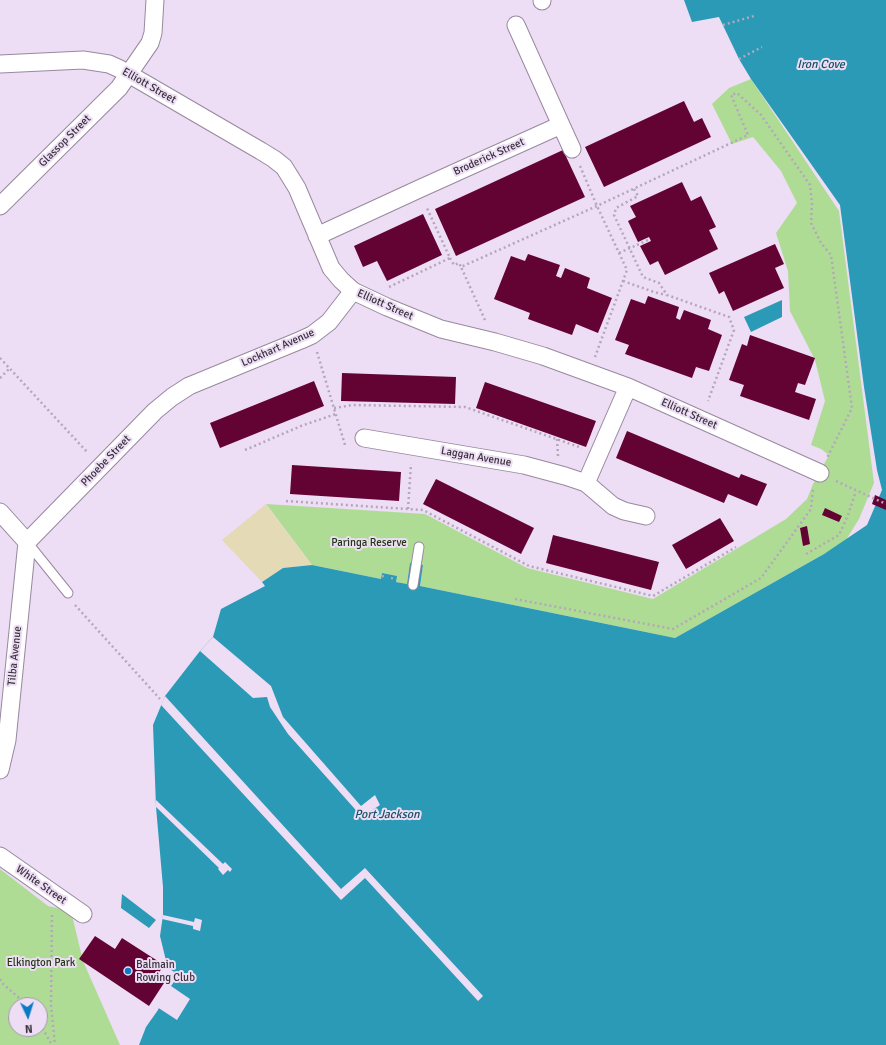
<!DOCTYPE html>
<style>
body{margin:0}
#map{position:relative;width:886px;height:1045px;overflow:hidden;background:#edddf5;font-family:Signika,sans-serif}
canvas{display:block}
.north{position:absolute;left:8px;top:997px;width:40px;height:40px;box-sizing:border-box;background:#edddf5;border:1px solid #a498aa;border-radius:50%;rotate:176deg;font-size:11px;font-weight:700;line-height:16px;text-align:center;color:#37313a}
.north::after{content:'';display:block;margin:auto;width:14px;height:18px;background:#097bc5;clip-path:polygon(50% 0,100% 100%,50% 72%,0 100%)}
</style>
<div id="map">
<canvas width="886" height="1045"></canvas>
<div class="north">N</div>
</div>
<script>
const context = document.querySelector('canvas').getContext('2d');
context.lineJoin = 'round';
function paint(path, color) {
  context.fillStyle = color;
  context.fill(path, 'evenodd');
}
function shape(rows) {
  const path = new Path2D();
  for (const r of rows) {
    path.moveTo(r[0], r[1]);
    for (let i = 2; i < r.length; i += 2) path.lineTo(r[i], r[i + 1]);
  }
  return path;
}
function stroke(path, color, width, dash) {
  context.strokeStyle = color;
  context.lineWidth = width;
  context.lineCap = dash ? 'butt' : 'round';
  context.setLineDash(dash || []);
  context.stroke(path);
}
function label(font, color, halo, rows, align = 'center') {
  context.font = font + ' Signika,sans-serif';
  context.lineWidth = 4;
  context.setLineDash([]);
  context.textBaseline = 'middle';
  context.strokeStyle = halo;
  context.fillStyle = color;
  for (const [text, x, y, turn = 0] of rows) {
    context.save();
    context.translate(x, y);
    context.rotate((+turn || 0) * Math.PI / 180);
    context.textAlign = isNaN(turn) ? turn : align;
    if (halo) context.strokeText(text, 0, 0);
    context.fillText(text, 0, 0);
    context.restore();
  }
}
paint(shape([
 [751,79,839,211,874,483,859,519,846,540,824,554,675,638,420,586,423,565,410,563,407,584,396,582,396,576,382,573,381,579,312,565,266,504,425,514,527,568,653,599,786,519,807,499,813,484,829,455,821,449,811,445,825,401,815,360,790,311,788,271,776,233,797,203,781,171,753,137,732,144,712,104,729,88],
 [0,869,48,906,71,911,83,961,120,1045,0,1045],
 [16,1005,40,1005,40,1029,16,1029]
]), '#afdc95');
paint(shape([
 [266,504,312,565,283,568,262,582,222,540]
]), '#e4dab5');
paint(shape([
 [684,0,886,0,886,1045,139,1045,146,1027,158,1010,171,981,160,936,163,915,163,887,156,807,153,725,165,696,200,651,213,637,221,609,265,586,262,582,283,568,312,565,381,579,382,573,397,576,396,582,407,584,410,563,423,565,420,586,675,638,824,554,867,525,882,490,877,470,864,387,840,205,751,79,739,59,719,17,692,22],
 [782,300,782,317,751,332,744,317],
 [122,894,156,920,149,928,121,908]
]), '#2b9ab6');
paint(shape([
 [213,637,271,686,283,717,361,806,375,795,380,805,362,817,288,734,270,707,267,697,253,698,200,651],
 [165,696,341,889,365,868,483,996,478,1001,365,878,341,900,161,705],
 [156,800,223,864,225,862,232,869,230,872,228,870,223,875,218,869,219,868,156,807],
 [163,915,194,922,195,918,202,920,200,931,193,929,193,926,162,919],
 [165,966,179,975,171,986,190,999,177,1020,157,1007,169,981]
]), '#edddf5');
paint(shape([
 [684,101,694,122,702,118,711,137,604,187,585,147],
 [563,150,585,197,456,256,435,209],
 [682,182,691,201,701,196,716,227,709,230,718,249,665,275,658,261,650,265,640,246,651,241,649,237,638,242,628,221,636,217,630,206],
 [423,214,442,255,387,281,377,261,363,267,354,246],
 [775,244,784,264,775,268,784,288,733,311,724,291,719,294,709,273],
 [528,254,560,265,556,276,561,278,565,268,590,278,587,288,612,298,598,333,576,324,572,335,528,319,530,313,494,299,511,256,525,261],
 [648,296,679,307,676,318,680,320,684,310,711,320,708,329,722,335,709,371,696,367,692,378,625,354,629,345,615,340,631,299,645,304],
 [750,335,815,358,805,385,798,383,795,392,816,399,809,420,740,396,744,385,729,380,742,344,747,346],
 [342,373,456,377,455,404,341,401],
 [314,381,324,406,220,448,210,423],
 [485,382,596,421,586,447,476,408],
 [627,431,739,478,741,474,767,484,757,506,728,494,724,503,616,458],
 [292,465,401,472,399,501,290,494],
 [436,479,534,528,521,554,423,504],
 [875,495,886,500,886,510,872,504],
 [825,508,842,516,839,522,822,515],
 [720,518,734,541,686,569,672,545],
 [807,526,810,544,803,546,800,528],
 [553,535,659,562,651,590,546,563],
 [95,936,115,949,122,938,164,965,156,977,164,983,149,1006,79,959]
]), '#630334');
const lane = shape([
 [27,542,68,593],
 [413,585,419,547]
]);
const street = shape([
 [542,0,542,1],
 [0,64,83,60,109,64,120,69,261,151,274,159,284,167,297,188,331,268,341,280,353,291,387,307,441,329,495,342,543,356,628,387,820,473],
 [561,125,572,149],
 [0,206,119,88,150,43,153,33,155,0],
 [317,236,419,189,561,125,516,25],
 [364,438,524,465,565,476,586,483,628,387],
 [586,483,613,506,624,511,646,516],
 [0,512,27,542],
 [27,542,155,411,172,397,189,386,301,340,312,335,329,322,353,291],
 [0,770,7,740,27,542],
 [0,856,83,914]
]);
stroke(lane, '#98899f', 11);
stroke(street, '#98899f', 19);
stroke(shape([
 [723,25,754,16,755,18],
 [739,59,762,47],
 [580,166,597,206,627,270,595,357],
 [634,189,638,196,616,208,614,215,643,277,659,283,667,295,729,317,734,330,708,401],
 [637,245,650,239],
 [450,258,454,265,459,263,461,267],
 [623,281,654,292,666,295],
 [389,287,450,258,426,206],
 [485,320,461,267,597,206,748,135,731,95,737,93,761,115,810,185,812,204,811,223,821,243,831,255,852,408,827,458],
 [317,352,345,445],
 [0,358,88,453],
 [0,378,10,368],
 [334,408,353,405,465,407,582,448],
 [557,439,558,456],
 [245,450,301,426,336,414],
 [836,481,886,504],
 [286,501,423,510,529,566,653,596,736,547],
 [408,509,411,464],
 [806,554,839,535,848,515,856,491],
 [382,576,387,577],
 [391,578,396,579],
 [515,599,673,629,761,578,811,509,813,489],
 [75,605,160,699],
 [52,915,51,1005,55,1045],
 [0,979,2,983,27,1005],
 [40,1024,52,1045]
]), '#b4a7ba', 2.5, [2, 3]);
stroke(lane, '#fff', 9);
stroke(street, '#fff', 17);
stroke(shape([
 [619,253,637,245]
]), '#b4a7ba', 2.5, [2, 3]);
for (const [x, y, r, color] of [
 [128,971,4,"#097bc5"]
]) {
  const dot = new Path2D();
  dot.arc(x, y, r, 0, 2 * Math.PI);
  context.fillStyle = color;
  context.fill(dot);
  stroke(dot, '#edddf5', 1.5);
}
label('11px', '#37313a', '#edddf5', [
 ["Elliott Street",149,86,30],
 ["Glassop Street",65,141,-45],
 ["Broderick Street",489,157,-24],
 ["Elliott Street",385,305,24],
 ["Lockhart Avenue",278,348,-24],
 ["Elliott Street",689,414,24],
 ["Laggan Avenue",476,457,10],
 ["Phoebe Street",106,461,-46],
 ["Tilba Avenue",15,656,-84],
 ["White Street",41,885,35]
]);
label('11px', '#213613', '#edddf5', [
 ["Paringa Reserve",369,543],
 ["Elkington Park",41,963]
]);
label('11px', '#37313a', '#edddf5', [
 ["Balmain",136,965],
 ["Rowing Club",136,978]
], 'left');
label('italic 12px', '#175262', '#edddf5', [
 ["Iron Cove",821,65],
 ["Port Jackson",387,815]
]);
</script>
